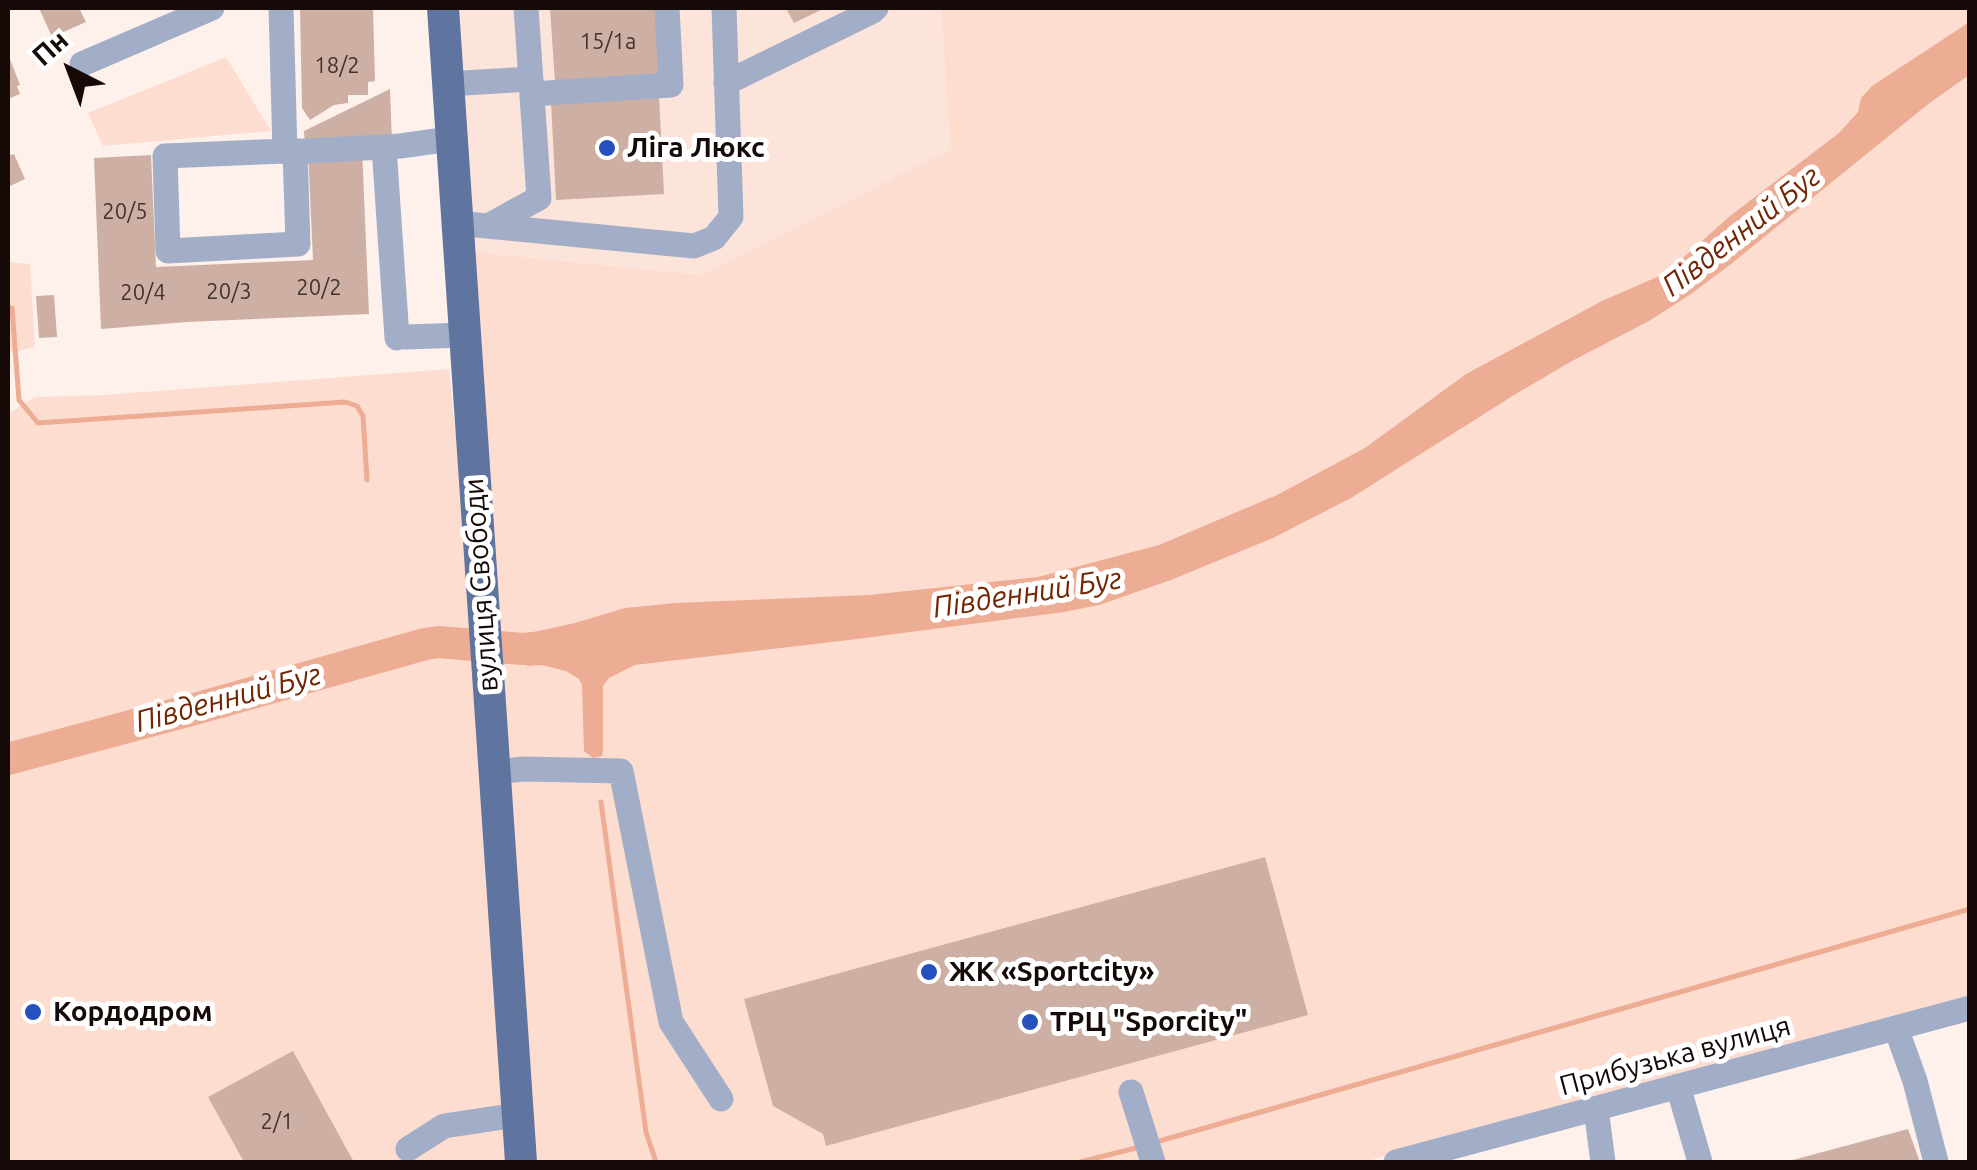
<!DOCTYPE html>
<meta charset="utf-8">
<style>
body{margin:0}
#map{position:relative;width:1977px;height:1170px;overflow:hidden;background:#fef1ec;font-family:Ubuntu,sans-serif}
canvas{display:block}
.frame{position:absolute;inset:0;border:10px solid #150a07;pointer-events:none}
.north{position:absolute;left:20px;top:20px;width:100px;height:100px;-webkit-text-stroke:8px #fff;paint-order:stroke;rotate:318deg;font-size:28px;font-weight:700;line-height:40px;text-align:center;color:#150a07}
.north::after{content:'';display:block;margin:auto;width:35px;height:45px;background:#150a07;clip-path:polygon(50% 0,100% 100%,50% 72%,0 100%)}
</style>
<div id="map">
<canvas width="1977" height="1170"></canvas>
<div class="frame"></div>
<div class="north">Пн</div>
</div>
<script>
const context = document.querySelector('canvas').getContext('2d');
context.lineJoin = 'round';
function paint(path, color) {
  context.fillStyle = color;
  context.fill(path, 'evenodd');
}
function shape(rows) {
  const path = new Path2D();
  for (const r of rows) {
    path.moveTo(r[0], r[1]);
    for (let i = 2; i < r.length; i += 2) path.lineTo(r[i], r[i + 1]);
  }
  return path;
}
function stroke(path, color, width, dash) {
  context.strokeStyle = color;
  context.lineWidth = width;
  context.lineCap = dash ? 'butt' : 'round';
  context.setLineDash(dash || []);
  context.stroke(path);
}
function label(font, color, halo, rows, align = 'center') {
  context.font = font + ' Ubuntu,sans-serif';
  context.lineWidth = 10;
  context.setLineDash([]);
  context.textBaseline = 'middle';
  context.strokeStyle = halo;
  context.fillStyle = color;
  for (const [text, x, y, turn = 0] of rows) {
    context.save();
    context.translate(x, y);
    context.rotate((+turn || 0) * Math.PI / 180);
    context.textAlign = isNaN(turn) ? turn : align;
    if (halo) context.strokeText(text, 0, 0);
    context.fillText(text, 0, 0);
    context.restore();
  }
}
paint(shape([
 [452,8,941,8,952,149,701,275,466,251]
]), '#fde4db');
paint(shape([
 [941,8,1969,8,1969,999,1364,1162,529,1162,466,251,701,275,951,149],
 [226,57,271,131,103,146,88,113],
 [8,262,30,264,35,347,8,353],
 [449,369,468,550,513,1162,8,1162,8,414,35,397,104,395]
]), '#feddd1');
paint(shape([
 [1968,23,1969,75,1927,105,1731,264,1691,294,1649,321,1572,361,1514,395,1351,498,1273,538,1171,580,1099,605,1064,612,849,640,635,665,609,678,603,686,603,751,602,756,598,757,593,758,584,751,582,685,579,679,566,671,542,665,528,666,522,663,521,638,525,634,575,623,625,608,675,603,869,595,1038,577,1159,545,1277,495,1365,448,1466,374,1602,301,1657,277,1675,265,1730,216,1839,133,1858,112,1861,98,1872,86]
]), '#edac94');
stroke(shape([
 [8,307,12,308,19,400,38,423,345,402,357,406,363,416,367,480],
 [601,802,646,1132,656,1162],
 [1156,1142,1970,909],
 [1080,1162,1140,1147]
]), '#edac94', 5);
stroke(shape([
 [8,759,202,707,425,644,439,642,522,649,567,645]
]), '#edac94', 32);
paint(shape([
 [39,8,79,8,86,22,52,37],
 [300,8,373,8,375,81,368,82,368,95,348,95,348,103,334,105,310,120,302,108],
 [550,8,661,8,665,76,555,83],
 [786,8,825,8,794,23],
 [8,54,20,85,17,86,20,94,8,99],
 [390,89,392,143,305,146,304,131],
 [659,96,664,194,556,200,551,102],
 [362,148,369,314,187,322,101,329,94,158,151,155,156,267,313,260,308,151],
 [14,154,25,179,8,187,8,156],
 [54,295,57,337,39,338,36,296],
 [1265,857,1308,1015,826,1146,823,1134,773,1106,744,999],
 [293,1051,345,1146,354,1162,244,1162,208,1097],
 [1908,1129,1920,1162,1789,1162,1789,1161]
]), '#ceafa4');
stroke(shape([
 [281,8,285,151],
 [82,64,212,8],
 [726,83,873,11,876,8],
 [447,84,531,79],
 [532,94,671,85,667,8],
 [384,147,397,338],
 [295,151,298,244,168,251,165,156,285,151,308,151,400,146,450,139],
 [456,223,694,246,714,238,731,217,724,8],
 [490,225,539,198,526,8],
 [406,337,463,335],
 [494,772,524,769,621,771,671,1022,721,1099],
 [1896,1028,1915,1081,1936,1162],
 [1678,1086,1700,1162],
 [1131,1092,1153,1162],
 [1596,1109,1603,1162],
 [408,1149,444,1126,517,1115],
 [1396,1162,1970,1008]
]), '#a2aec7', 25);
stroke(shape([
 [443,8,521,1162]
]), '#5f749e', 32);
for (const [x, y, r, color] of [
 [607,148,10,"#2550be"],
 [929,972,10,"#2550be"],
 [33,1012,10,"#2550be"],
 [1030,1022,10,"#2550be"]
]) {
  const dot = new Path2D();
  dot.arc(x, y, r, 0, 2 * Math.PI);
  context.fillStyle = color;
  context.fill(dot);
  stroke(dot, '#fff', 4);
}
label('22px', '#43332e', null, [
 ["15/1а",608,42],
 ["18/2",337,66],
 ["20/5",125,212],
 ["20/2",319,288],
 ["20/3",229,292],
 ["20/4",143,293],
 ["2/1",277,1122]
]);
label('bold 28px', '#150a07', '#fff', [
 ["Ліга Люкс",627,148],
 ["ЖК «Sportcity»",949,972],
 ["Кордодром",53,1012],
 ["ТРЦ \"Sporcity\"",1050,1022]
], 'left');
label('28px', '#150a07', '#fff', [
 ["вулиця Свободи",481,585,-94],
 ["Прибузька вулиця",1675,1056,-15]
]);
label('italic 30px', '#722604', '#fff', [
 ["Південний Буг",1741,231,-38],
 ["Південний Буг",1027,593,-9],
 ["Південний Буг",228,698,-15]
]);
</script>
